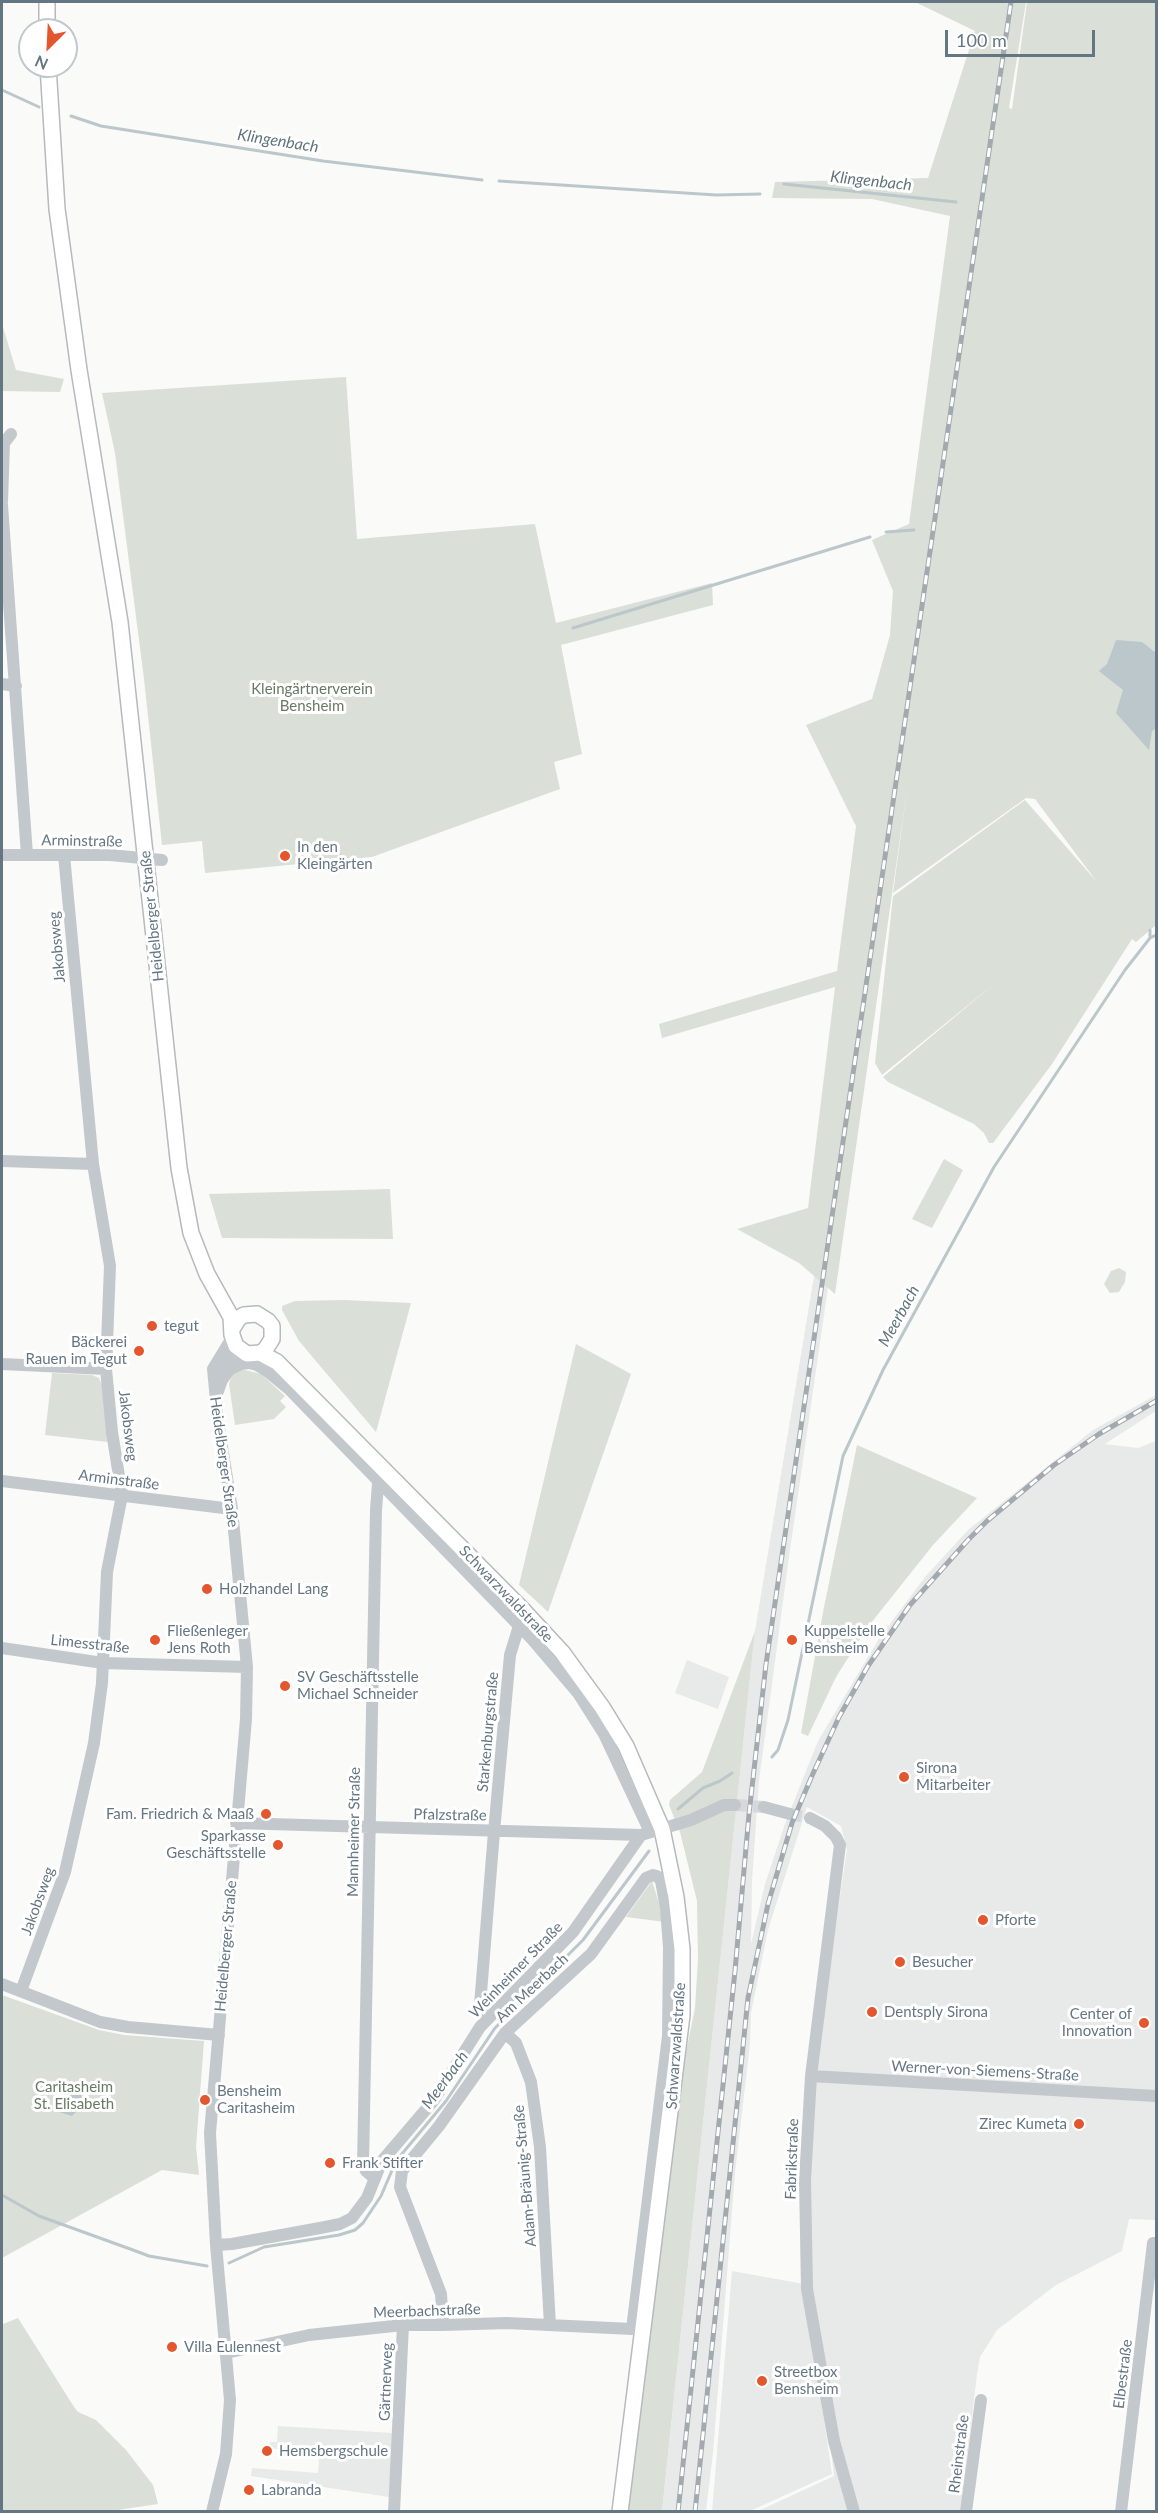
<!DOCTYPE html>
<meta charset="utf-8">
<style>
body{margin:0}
#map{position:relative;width:1158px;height:2513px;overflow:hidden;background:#fafaf8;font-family:Lato,sans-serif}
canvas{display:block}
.frame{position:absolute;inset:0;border:3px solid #657683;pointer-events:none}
.north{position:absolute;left:18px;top:18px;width:60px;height:60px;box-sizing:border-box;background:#fff;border:2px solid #c1c8cd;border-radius:50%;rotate:204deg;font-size:16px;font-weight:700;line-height:24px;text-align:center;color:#657683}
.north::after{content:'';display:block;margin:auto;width:21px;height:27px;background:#e4572e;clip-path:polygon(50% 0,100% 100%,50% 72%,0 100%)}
.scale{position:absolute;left:945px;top:30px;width:150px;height:27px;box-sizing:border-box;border:3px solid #657683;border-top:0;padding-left:8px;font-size:18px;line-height:21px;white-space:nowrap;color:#657683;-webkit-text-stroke:4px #fff;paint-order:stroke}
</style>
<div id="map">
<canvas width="1158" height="2513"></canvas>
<div class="frame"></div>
<div class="north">N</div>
<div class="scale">100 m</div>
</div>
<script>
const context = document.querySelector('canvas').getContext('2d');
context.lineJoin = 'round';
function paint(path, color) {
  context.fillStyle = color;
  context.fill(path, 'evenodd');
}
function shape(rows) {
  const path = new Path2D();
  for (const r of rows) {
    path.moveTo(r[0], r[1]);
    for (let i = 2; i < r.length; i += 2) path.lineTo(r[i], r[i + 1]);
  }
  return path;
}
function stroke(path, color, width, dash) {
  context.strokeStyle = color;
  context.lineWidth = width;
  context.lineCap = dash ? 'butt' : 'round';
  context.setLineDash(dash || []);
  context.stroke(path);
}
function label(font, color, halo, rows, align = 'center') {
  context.font = font + ' Lato,sans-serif';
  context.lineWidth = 6;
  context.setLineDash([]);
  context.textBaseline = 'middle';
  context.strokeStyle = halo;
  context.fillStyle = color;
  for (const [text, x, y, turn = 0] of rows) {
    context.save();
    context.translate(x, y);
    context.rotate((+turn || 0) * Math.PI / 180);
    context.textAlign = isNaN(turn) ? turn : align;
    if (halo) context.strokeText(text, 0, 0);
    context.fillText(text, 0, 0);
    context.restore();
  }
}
paint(shape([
 [827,1171,840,1205,789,1557,759,1781,752,1880,751,1944,765,1884,786,1821,818,1741,880,1637,925,1577,968,1530,1093,1430,1156,1395,1156,1411,1105,1444,1138,1448,1156,1441,1156,2220,1129,2219,1122,2251,1056,2285,997,2330,980,2357,977,2374,961,2511,758,2511,834,2476,811,2289,806,2179,813,2074,847,1850,841,1826,807,1807,768,1930,751,2013,750,2044,735,2173,713,2453,706,2511,662,2512,755,1631,814,1276],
 [687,1660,729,1677,718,1709,675,1693],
 [732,2271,804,2284,832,2474,750,2511,712,2512],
 [278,2426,393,2433,389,2497,251,2476,252,2468,318,2473,319,2459,317,2458,316,2455,309,2455,309,2451,299,2450,299,2453,270,2448,270,2442,277,2442]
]), '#e8e9e9');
paint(shape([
 [915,2,1026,2,1009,108,1012,109,1027,2,1156,2,1156,925,1136,942,1132,939,1052,1064,993,1143,989,1143,984,1133,974,1124,888,1082,883,1077,994,984,882,1075,875,1063,893,896,1025,800,1097,882,1035,799,1026,798,893,893,908,782,835,1294,799,1263,737,1229,808,1208,835,987,662,1038,659,1024,837,971,856,826,806,725,872,699,890,635,893,591,872,540,909,524,950,216,872,199,772,198,775,182,928,178,975,31],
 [2,324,16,370,64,379,60,392,2,391],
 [346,377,357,539,535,524,556,623,712,583,713,605,561,645,582,754,554,762,560,789,372,857,205,873,202,841,162,845,144,679,115,453,102,393],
 [944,1159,963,1170,932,1228,912,1219],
 [390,1189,393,1239,222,1238,209,1194],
 [1119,1268,1126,1272,1125,1282,1119,1292,1110,1293,1104,1284,1111,1271],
 [344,1300,411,1303,376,1432,299,1341,282,1310,282,1306,295,1301],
 [576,1344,631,1374,548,1612,519,1585],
 [241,1369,261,1374,285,1396,280,1401,286,1407,274,1419,235,1425,229,1384,232,1374],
 [52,1373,92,1375,99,1378,102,1385,108,1442,45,1435],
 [857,1445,977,1498,933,1545,867,1628,836,1677,808,1736,801,1733,824,1607],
 [755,1631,662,2511,626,2512,684,2062,695,2008,698,1960,697,1901,680,1832,669,1805,670,1800,702,1772],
 [652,1881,665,1922,626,1917],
 [2,1995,99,2030,124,2035,204,2041,196,2147,199,2175,162,2170,2,2258],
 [18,2318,74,2407,78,2412,96,2420,126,2450,153,2485,158,2504,111,2511,2,2511,2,2321,3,2324]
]), '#dadfd7');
paint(shape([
 [1116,640,1142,642,1156,653,1156,728,1152,731,1149,750,1116,713,1123,690,1099,671,1107,664],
 [66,2086,81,2092,82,2105,72,2116,59,2112]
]), '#bbc7cb');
stroke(shape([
 [2,90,39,107],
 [71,116,101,126,323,161,482,180],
 [499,181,716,195,760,194],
 [784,184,956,202],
 [886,532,914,530],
 [573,628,870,537],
 [1150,938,1150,930],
 [772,1757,778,1750,788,1720,843,1456,883,1370,994,1167,1125,970,1150,938,1156,935],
 [678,1809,703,1788,720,1781,732,1773],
 [2,2195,39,2216,133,2250,149,2256,207,2266],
 [229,2263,264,2247,339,2235,355,2230,363,2223,381,2196,396,2161,446,2101,495,2028,583,1940,649,1851]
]), '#bbc7cb', 3);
stroke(shape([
 [735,1805,764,1807],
 [790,1814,810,1818]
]), '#d5d9db', 12, [12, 6]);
const major = shape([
 [47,30,47,2],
 [48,66,57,209,79,370,120,622,179,1168,191,1233,207,1274,231,1317,232,1335,236,1346,247,1354,260,1353,265,1350,272,1339,272,1326,268,1321,257,1314,244,1315,239,1318,232,1329],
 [260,1353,277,1362,523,1610,562,1652,602,1707,626,1746,662,1829,676,1897,682,1949,682,2015,620,2512]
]);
stroke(major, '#b5babe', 18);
stroke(shape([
 [2,502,4,443,11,434],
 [2,505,27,855],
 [2,684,16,686],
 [2,855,110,855,162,860],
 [2,1161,93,1164],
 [2,1364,106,1369],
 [218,1371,228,1359,237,1354,247,1354],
 [217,1394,222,1380,229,1370,241,1364,249,1363,257,1365,267,1371,289,1389,532,1639,578,1693,604,1734,650,1832],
 [2,1481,232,1509],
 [2,1648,103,1663,247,1667],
 [764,1807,790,1814],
 [810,1818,825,1826,836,1837,840,1845,811,2076,805,2180,807,2289,834,2441,854,2512],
 [236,1823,641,1835,691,1820,724,1805,735,1805],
 [2,1984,100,2022,128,2027,219,2035],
 [21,1991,65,1872,94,1743,102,1683,107,1572,122,1495,112,1432,106,1369,110,1266,93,1164,64,855],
 [488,2018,482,2013,480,2005,494,1832,510,1655,519,1626],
 [505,2033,516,2043,531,2082,540,2147,550,2325],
 [811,2076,1156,2096],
 [374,2178,366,2171,363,2164,376,1510,378,1483],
 [216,2245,232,2244,320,2228,340,2224,352,2218,367,2198,382,2161,434,2100,480,2027,573,1932,641,1835],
 [226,2353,309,2335,403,2325,443,2325,507,2323,632,2329,668,2036,669,1947,666,1908,661,1881,657,1876,653,1875,646,1878,591,1954,505,2033,439,2126,402,2171,400,2187,441,2294,443,2325],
 [212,2512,226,2454,230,2400,216,2245,210,2133,246,1719,247,1667,232,1509,218,1422,213,1369,232,1338],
 [394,2512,403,2325],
 [966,2512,981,2400],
 [1121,2512,1153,2243,1156,2243]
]), '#c3c8cc', 12);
stroke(major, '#fff', 15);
const rail = shape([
 [678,2512,735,1971,749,1814,766,1664,1011,2],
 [695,2512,748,1998,768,1904,792,1823,811,1778,839,1717,868,1666,910,1605,968,1540,987,1521,1054,1465,1099,1434,1156,1401]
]);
stroke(rail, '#a2aab0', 5);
stroke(rail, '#fff', 3, [9]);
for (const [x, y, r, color] of [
 [285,856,6,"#e4572e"],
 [152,1326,6,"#e4572e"],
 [139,1351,6,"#e4572e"],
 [207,1589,6,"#e4572e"],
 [155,1640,6,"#e4572e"],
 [792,1640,6,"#e4572e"],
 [285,1686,6,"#e4572e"],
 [904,1777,6,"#e4572e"],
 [266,1814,6,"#e4572e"],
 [278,1845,6,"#e4572e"],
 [983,1920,6,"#e4572e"],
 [900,1962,6,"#e4572e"],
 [872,2012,6,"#e4572e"],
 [1144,2023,6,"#e4572e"],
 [205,2100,6,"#e4572e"],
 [1079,2124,6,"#e4572e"],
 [330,2163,6,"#e4572e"],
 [172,2347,6,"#e4572e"],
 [762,2381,6,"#e4572e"],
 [267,2451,6,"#e4572e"],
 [249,2490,6,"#e4572e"]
]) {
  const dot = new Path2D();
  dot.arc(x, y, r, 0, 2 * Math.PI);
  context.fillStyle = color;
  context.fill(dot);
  stroke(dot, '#fff', 2);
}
label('15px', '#687a64', '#fff', [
 ["Kleingärtnerverein",312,689],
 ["Bensheim",312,706],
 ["Caritasheim",74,2087],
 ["St. Elisabeth",74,2104]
]);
label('15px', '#657683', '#fff', [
 ["Arminstraße",82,841,1],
 ["Heidelberger Straße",152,916,-96],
 ["Jakobsweg",57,947,-95],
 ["Jakobsweg",128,1426,83],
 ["Heidelberger Straße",224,1462,82],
 ["Arminstraße",119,1480,7],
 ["Schwarzwaldstraße",506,1594,46],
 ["Limesstraße",90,1644,6],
 ["Starkenburgstraße",488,1732,-85],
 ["Pfalzstraße",450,1815,1],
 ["Mannheimer Straße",354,1832,-89],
 ["Jakobsweg",38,1901,-70],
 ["Heidelberger Straße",226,1946,-85],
 ["Weinheimer Straße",516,1970,-46],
 ["Am Meerbach",532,1988,-43],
 ["Schwarzwaldstraße",676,2046,-86],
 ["Werner-von-Siemens-Straße",985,2071,3],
 ["Fabrikstraße",792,2159,-88],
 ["Adam-Bräunig-Straße",525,2176,-95],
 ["Meerbachstraße",427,2311,-2],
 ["Elbestraße",1123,2374,-83],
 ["Gärtnerweg",386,2382,-88],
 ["Rheinstraße",959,2454,-83]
]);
label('15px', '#657683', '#fff', [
 ["In den",297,847],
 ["Kleingärten",297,864],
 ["tegut",164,1326],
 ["Bäckerei",127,1342,"right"],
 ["Rauen im Tegut",127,1359,"right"],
 ["Holzhandel Lang",219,1589],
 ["Fließenleger",167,1631],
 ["Jens Roth",167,1648],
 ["Kuppelstelle",804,1631],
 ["Bensheim",804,1648],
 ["SV Geschäftsstelle",297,1677],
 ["Michael Schneider",297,1694],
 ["Sirona",916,1768],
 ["Mitarbeiter",916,1785],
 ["Fam. Friedrich & Maaß",254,1814,"right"],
 ["Sparkasse",266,1836,"right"],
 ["Geschäftsstelle",266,1853,"right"],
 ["Pforte",995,1920],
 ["Besucher",912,1962],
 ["Dentsply Sirona",884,2012],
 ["Center of",1132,2014,"right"],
 ["Innovation",1132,2031,"right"],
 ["Bensheim",217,2091],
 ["Caritasheim",217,2108],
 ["Zirec Kumeta",1067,2124,"right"],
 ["Frank Stifter",342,2163],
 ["Villa Eulennest",184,2347],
 ["Streetbox",774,2372],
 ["Bensheim",774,2389],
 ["Hemsbergschule",279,2451],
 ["Labranda",261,2490]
], 'left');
label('italic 16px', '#60757c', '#fff', [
 ["Klingenbach",278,141,9],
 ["Klingenbach",871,181,6],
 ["Meerbach",899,1316,-61],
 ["Meerbach",445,2080,-54]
]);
</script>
